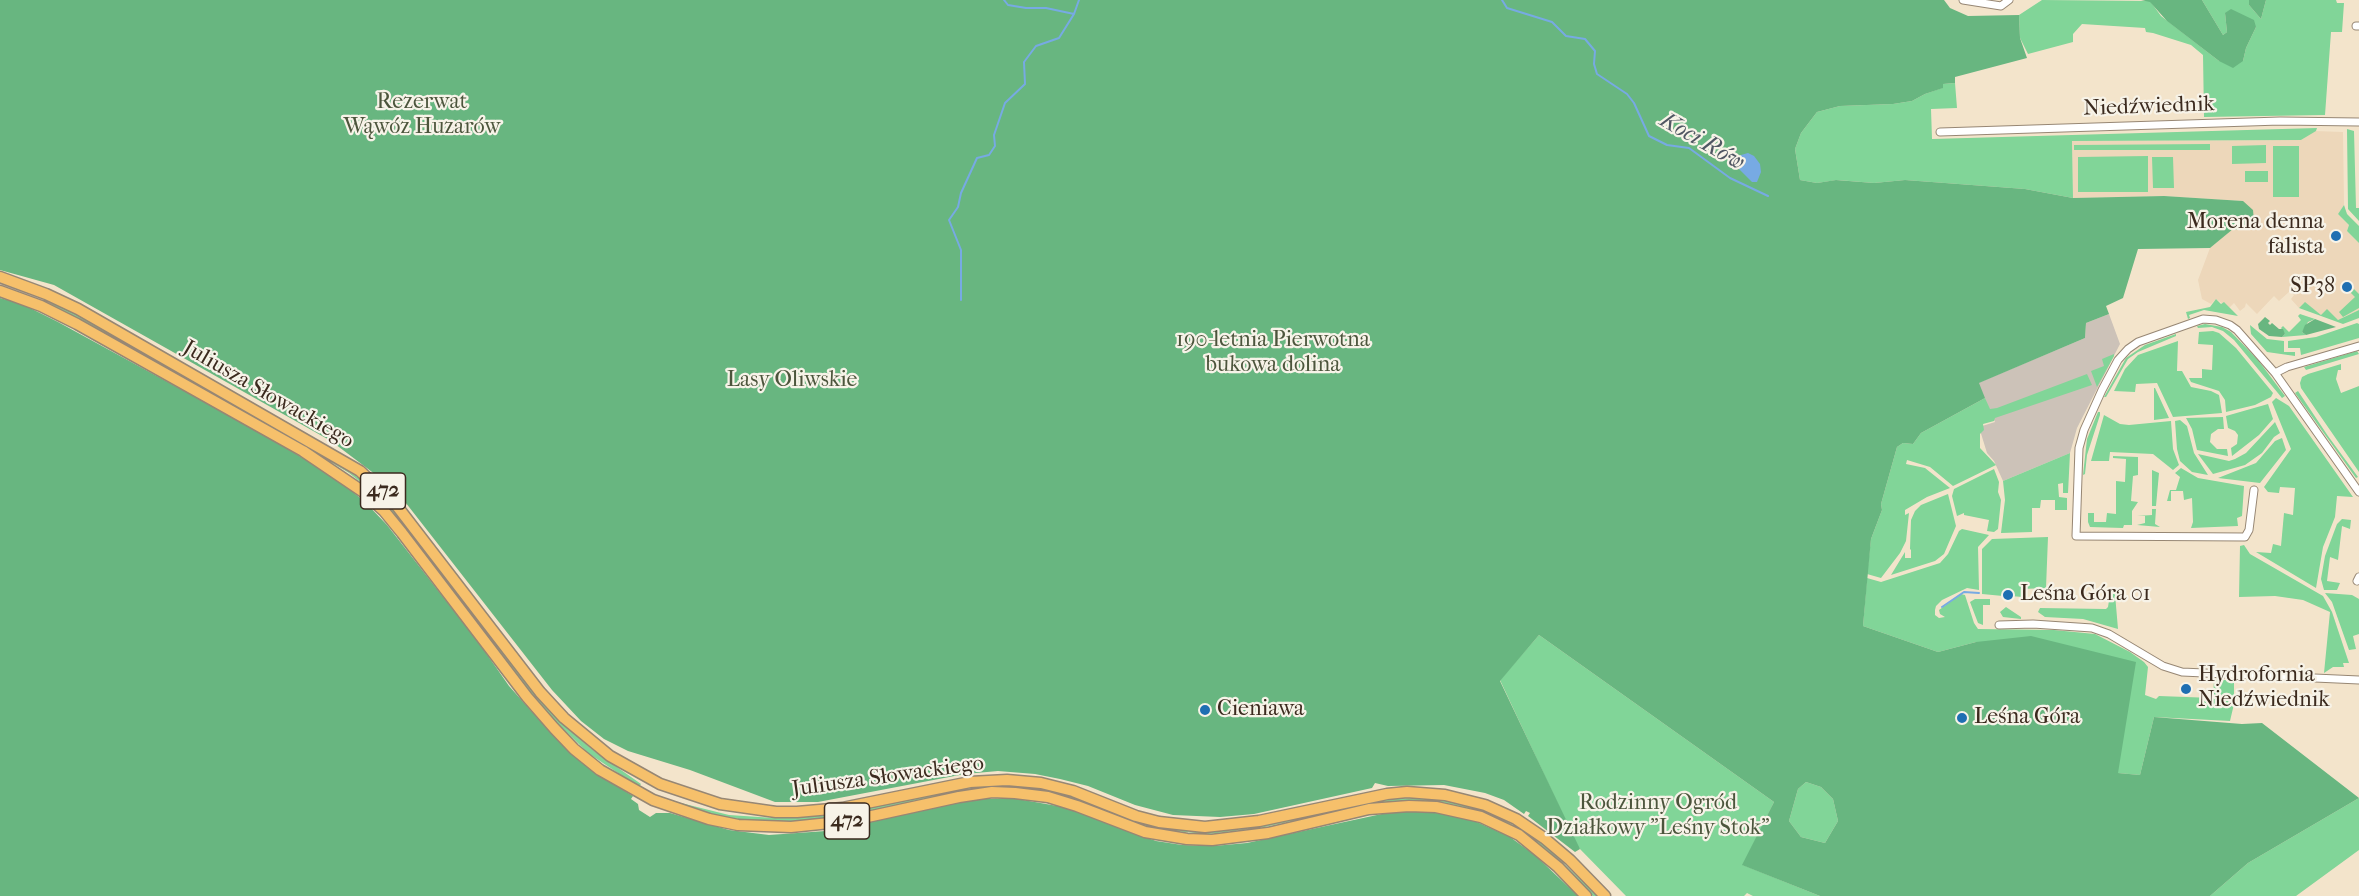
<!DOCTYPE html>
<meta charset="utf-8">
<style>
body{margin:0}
canvas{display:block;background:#f3e4cb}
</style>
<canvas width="2359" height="896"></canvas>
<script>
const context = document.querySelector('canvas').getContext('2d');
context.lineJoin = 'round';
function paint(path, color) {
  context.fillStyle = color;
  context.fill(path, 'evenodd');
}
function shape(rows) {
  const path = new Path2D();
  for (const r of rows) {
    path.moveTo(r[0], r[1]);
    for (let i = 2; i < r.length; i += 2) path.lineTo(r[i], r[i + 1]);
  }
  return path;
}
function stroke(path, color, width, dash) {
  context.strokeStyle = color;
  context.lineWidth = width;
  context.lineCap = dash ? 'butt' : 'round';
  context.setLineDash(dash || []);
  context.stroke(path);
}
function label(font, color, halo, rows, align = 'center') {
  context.font = font + ' "IM FELL French Canon",serif';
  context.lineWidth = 4.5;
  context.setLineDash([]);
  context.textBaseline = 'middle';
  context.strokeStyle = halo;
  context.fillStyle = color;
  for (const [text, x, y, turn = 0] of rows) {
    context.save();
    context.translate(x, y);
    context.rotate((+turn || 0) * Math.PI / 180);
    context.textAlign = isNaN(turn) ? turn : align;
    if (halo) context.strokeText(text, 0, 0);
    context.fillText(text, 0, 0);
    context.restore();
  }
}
paint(shape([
 [2315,131,2343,132,2344,205,2338,214,2349,225,2347,231,2359,243,2359,310,2338,320,2321,315,2305,303,2299,308,2291,299,2294,295,2290,291,2279,301,2274,296,2257,314,2246,303,2245,307,2240,311,2234,303,2229,308,2216,299,2211,304,2202,299,2198,280,2210,248,2233,228,2243,201,2164,196,2073,198,2072,141,2301,140]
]), '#edd7ba');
paint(shape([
 [2109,314,2120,344,2077,428,2070,453,2003,481,1994,461,1987,453,1979,427,1995,422,1978,383,2085,338,2086,323]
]), '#ccc2b8');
paint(shape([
 [2042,0,2150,1,2161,16,2219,61,2243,61,2246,48,2256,27,2225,13,2227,32,2223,35,2202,0,2249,0,2249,5,2261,19,2266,0,2336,0,2337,3,2344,3,2342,32,2331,32,2325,115,2204,117,2203,55,2191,45,2153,33,2146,32,2145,28,2082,24,2073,34,2073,42,2028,54,2020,38,2019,15],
 [1955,83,1957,108,1931,109,1932,139,2317,128,2316,131,2301,140,2072,141,2073,198,2025,189,1905,180,1874,183,1837,180,1817,183,1800,180,1795,149,1801,133,1817,112,1840,106,1893,104,1912,101,1925,94,1942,88,1943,84],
 [2347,129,2354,131,2356,208,2359,208,2359,221,2348,209],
 [2210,144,2210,150,2074,150,2074,145],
 [2266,145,2266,163,2232,164,2232,146],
 [2273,146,2299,146,2299,197,2273,197],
 [2148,156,2148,192,2078,192,2078,157],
 [2152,157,2173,157,2174,188,2153,188],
 [2245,171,2268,171,2268,182,2245,182],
 [2344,205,2347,214,2359,226,2359,243,2347,231,2349,225,2338,214],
 [2354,289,2359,294,2359,308,2343,317,2339,312,2355,297,2350,292],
 [2216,299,2221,304,2224,302,2238,316,2204,310,2189,315,2190,318,2188,319,2186,312,2210,307],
 [2305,302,2321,315,2327,309,2338,320,2359,310,2359,318,2343,324,2299,308],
 [49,303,55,304,74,313,193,381,361,479,396,513,534,693,559,721,594,751,641,784,639,787,588,753,545,711,417,544,385,505,363,484,349,473,291,438],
 [2300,314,2315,319,2308,322,2302,332,2306,335,2282,337,2285,334,2281,328,2283,326,2289,332,2301,320,2298,316],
 [2357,323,2359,324,2359,338,2301,355,2300,348,2288,348,2288,341,2316,337],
 [2205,324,2222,327,2231,332,2258,360,2285,396,2282,398,2234,340,2223,331,2212,327,2198,328,2197,326],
 [2250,325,2267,339,2284,341,2284,352,2295,352,2295,356,2267,352,2251,334],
 [2213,331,2219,333,2236,348,2273,393,2271,397,2255,405,2226,412,2225,400,2219,391,2191,382,2189,378,2202,378,2202,369,2212,370,2213,345,2198,344,2199,332],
 [2176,334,2176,336,2138,352,2128,359,2106,397,2104,397,2126,358,2145,345],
 [2178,341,2177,371,2182,371,2191,387,2211,391,2219,395,2222,413,2173,417,2157,383,2136,384,2135,392,2114,391,2125,369,2138,355],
 [2357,351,2359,354,2306,370,2304,367],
 [2114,354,2114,356,2097,387,2091,371,2104,366,2102,359],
 [2341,364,2341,370,2338,370,2336,379,2341,393,2359,386,2359,472,2301,388,2300,383,2302,377,2308,374],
 [2087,374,2092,385,1995,418,1994,421,1983,424,1984,430,1980,434,1980,448,1996,465,1953,486,1930,467,1907,460,1906,464,1925,468,1950,488,1927,497,1905,510,1905,515,1909,513,1906,541,1900,553,1881,578,1867,574,1871,539,1882,510,1881,504,1897,447,1903,443,1913,444,1921,433,1985,398,1990,409,1997,408],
 [2154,388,2155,388,2169,418,2154,420],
 [2298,391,2328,436,2358,477,2356,478,2295,393],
 [2276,398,2289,406,2353,497,2337,496,2335,517,2323,547,2316,588,2256,552,2271,553,2273,544,2281,546,2284,513,2293,515,2295,488,2280,487,2279,493,2268,492,2264,487,2291,449,2272,402],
 [2268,404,2273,419,2259,435,2232,456,2231,448,2237,444,2238,435,2235,431,2228,428,2226,416],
 [2098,412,2100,412,2100,415,2087,455,2085,474,2083,475,2087,439],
 [2104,415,2120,424,2129,425,2171,421,2173,449,2179,465,2173,470,2153,454,2110,452,2109,461,2091,461],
 [2223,417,2224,429,2218,429,2211,434,2210,442,2217,449,2227,449,2228,456,2197,450,2192,429,2186,418],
 [2180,420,2187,426,2194,453,2208,475,2192,472,2180,461,2177,449,2175,421],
 [2275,422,2280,433,2274,437,2262,453,2245,465,2213,474,2198,454,2229,461,2235,459,2246,453],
 [2282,438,2286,450,2260,483,2218,478,2256,463,2275,441],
 [2070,453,2068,493,2063,493,2063,483,2058,484,2059,497,2067,498,2067,510,2055,510,2055,500,2041,500,2040,508,2032,508,2032,532,2001,533,2005,500,2003,481],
 [2113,456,2138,457,2138,475,2133,476,2131,501,2138,502,2132,511,2132,525,2124,525,2123,528,2090,527,2088,522,2088,513,2094,513,2094,522,2106,522,2107,513,2116,514,2116,481,2125,482,2126,459,2113,458],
 [2181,468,2198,478,2244,486,2242,516,2237,518,2238,526,2191,528,2193,522,2192,498,2184,500,2183,491,2171,491,2171,501,2167,501,2170,490,2176,490,2180,477,2175,473],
 [1994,469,1999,482,1998,492,2001,500,1998,529,1994,532,1987,531,1989,520,1964,515,1964,513,1957,516,1952,496,1954,489],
 [2152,470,2159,473,2156,506,2152,506],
 [1948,494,1956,526,1944,554,1935,561,1891,575,1905,552,1905,558,1911,558,1911,550,1910,549,1911,520,1915,511,1921,505],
 [2152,509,2156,509,2155,524,2160,527,2137,525,2145,523,2145,516,2137,516,2152,515],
 [2342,519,2351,520,2350,529,2342,526,2338,560,2330,557,2327,581,2340,583,2337,590,2324,590,2321,579,2325,556,2337,524],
 [1962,529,1989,535,1978,547,1979,590,1967,588,1942,600,1936,606,1935,610,1935,615,1939,618,1945,617,1940,614,1939,610,1961,594,1965,595,1974,623,1978,629,2054,630,2095,634,2130,652,2144,662,2148,667,2145,695,2156,699,2159,696,2213,698,2214,680,2234,680,2234,704,2230,721,2154,717,2140,775,2118,773,1976,642,1938,652,1863,626,1867,578,1881,582,1940,563,1948,554,1959,531],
 [2048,537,2046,588,2023,589,2023,597,2010,596,2010,593,2004,594,2003,596,1982,594,1982,549,1992,539],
 [2244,545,2250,554,2323,596,2332,612,2349,663,2343,663,2344,667,2333,667,2324,673,2330,612,2303,600,2275,596,2239,597,2240,546],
 [2325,593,2352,595,2359,599,2359,634,2353,636,2356,649,2349,650,2332,602],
 [2110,594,2115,594,2118,629,2083,619,2045,617,2038,612,2040,608,2106,609,2108,607],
 [1975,599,1990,599,1990,605,1983,605,1983,625,1978,623,1970,602],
 [2006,607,2021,617,2021,619,2003,617,2000,612],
 [1539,635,1774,802,1743,865,1820,896,1753,896,1747,893,1744,896,1626,896,1578,847,1500,680],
 [1806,782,1821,787,1833,799,1838,821,1825,843,1801,837,1789,821,1798,789],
 [1008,785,1055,791,1148,825,1193,832,1244,829,1349,806,1391,799,1412,798,1453,801,1485,810,1530,834,1553,853,1597,896,1593,896,1547,850,1516,828,1476,810,1441,802,1400,801,1371,804,1260,828,1209,834,1160,830,1135,823,1057,794,1010,787,955,792,835,818,791,822,744,820,714,815,665,799,729,815,774,818,841,813,949,790],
 [2359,798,2359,850,2296,896,2210,896,2248,863]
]), '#81d598');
paint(shape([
 [0,0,1944,0,1950,8,1968,16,2019,15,2020,38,2027,58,1955,77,1955,83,1943,84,1943,88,1925,94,1912,101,1893,104,1840,106,1817,112,1801,133,1795,149,1800,180,1817,183,1836,180,1874,183,1905,180,2025,189,2073,198,2164,196,2243,201,2253,210,2254,221,2241,230,2233,229,2210,248,2138,249,2123,298,2106,306,2109,314,2086,323,2085,338,1979,383,1985,398,1921,433,1913,444,1903,443,1897,447,1881,504,1882,510,1871,539,1863,626,1938,652,1976,642,2031,636,2136,662,2118,773,2140,775,2154,717,2242,724,2262,723,2359,798,2248,863,2210,896,1820,896,1742,865,1774,802,1539,635,1500,681,1580,849,1575,852,1528,816,1530,813,1526,811,1524,814,1504,800,1485,793,1444,785,1388,786,1375,783,1372,788,1254,814,1220,817,1173,815,1135,805,1088,786,1060,779,1035,774,998,771,965,774,818,802,775,802,690,770,628,751,604,739,581,721,552,690,402,498,384,481,331,441,54,285,0,270],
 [1806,782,1821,787,1833,799,1838,821,1825,843,1801,837,1789,821,1798,789],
 [2141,0,2202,0,2223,35,2227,32,2225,13,2231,9,2254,20,2256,27,2246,48,2243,61,2233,68,2219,61,2167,21,2150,2],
 [2249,0,2266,0,2261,19,2249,5],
 [0,298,22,304,58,322,261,433,336,478,365,502,387,525,479,643,509,686,549,731,568,751,592,771,633,796,631,799,638,804,639,810,650,817,656,813,670,813,729,830,769,835,826,831,951,804,982,799,1012,798,1063,807,1156,841,1182,845,1214,846,1247,843,1391,812,1419,811,1445,814,1477,822,1510,837,1536,856,1578,896,0,896],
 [2265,317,2270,321,2268,323,2270,325,2272,323,2279,329,2283,329,2285,334,2282,337,2269,336,2259,329,2258,324],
 [2315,319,2336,327,2306,335,2302,332,2305,325]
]), '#68b680');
paint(shape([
 [1748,153,1754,156,1760,164,1761,172,1757,182,1752,182,1739,169,1737,161,1741,155]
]), '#77aae3');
stroke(shape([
 [1004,0,1008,5,1026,8,1046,8,1074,14,1079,0],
 [1502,0,1507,8,1552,22,1566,36,1585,39,1595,51,1594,64,1597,74,1627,94,1634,103,1649,136,1667,145,1689,148,1730,178,1768,196],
 [961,300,961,250,949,220,958,207,961,193,977,158,989,155,995,146,994,135,1005,103,1025,84,1024,62,1036,46,1059,38,1074,14],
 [1942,607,1964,592,1979,593]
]), '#77aae3', 2);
const street = shape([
 [1963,0,2001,6,2009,0],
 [2356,26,2359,26],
 [1940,132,2280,121,2359,122],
 [2275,373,2287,367,2359,346],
 [2254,490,2249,530,2245,537,2076,536,2079,448,2084,430,2102,390,2118,360,2128,349,2138,342,2203,319,2216,320,2230,325,2237,330,2275,373,2359,492],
 [2357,581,2359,577],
 [1999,625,2033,624,2092,628,2109,634,2163,666,2182,672,2359,680]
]);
const primary = shape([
 [0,277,46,294,78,309,360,471,397,506,540,692,564,718,610,756,660,784,720,804,776,812,797,812,842,808,970,782,1007,780,1041,783,1073,791,1136,816,1159,822,1205,827,1259,821,1387,794,1407,792,1445,795,1485,805,1516,819,1544,838,1570,860,1605,896],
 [0,291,41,306,77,324,303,451,362,491,384,511,402,533,527,697,554,728,574,749,600,770,653,800,709,819,738,825,791,827,849,821,959,797,992,792,1015,793,1048,797,1077,806,1145,832,1187,839,1212,840,1268,833,1369,809,1409,806,1436,807,1481,817,1519,835,1558,867,1586,896]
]);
stroke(street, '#978774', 9);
stroke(primary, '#978774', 13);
stroke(street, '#fff', 7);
stroke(primary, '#f6c06b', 10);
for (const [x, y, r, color] of [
 [2336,236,6,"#1f6fb2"],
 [2347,287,6,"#1f6fb2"],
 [2008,595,6,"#1f6fb2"],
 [2186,689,6,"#1f6fb2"],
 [1205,710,6,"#1f6fb2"],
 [1962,718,6,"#1f6fb2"]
]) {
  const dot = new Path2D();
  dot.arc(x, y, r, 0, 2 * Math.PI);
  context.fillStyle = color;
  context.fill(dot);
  stroke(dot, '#f7f3e8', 2);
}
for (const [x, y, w] of [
 [383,491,45],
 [847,821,45]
]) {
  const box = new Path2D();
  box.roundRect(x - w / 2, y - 18, w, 36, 4.5);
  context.fillStyle = '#f7f3e8';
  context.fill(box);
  stroke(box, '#3b2a1e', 1.5);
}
label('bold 21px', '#3b2a1e', null, [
 ["472",383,491],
 ["472",847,821]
]);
label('22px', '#4c553c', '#f7f3e8', [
 ["Rezerwat",422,103],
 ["Wąwóz Huzarów",422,128],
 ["190-letnia Pierwotna",1273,341],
 ["bukowa dolina",1273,366],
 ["Lasy Oliwskie",792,381],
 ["Rodzinny Ogród",1658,804],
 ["Działkowy \"Leśny Stok\"",1658,829]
]);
label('22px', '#3b2a1e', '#f7f3e8', [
 ["Niedźwiednik",2149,107,-2],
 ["Juliusza Słowackiego",268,395,30],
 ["Juliusza Słowackiego",888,777,-8]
]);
label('22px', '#3b2a1e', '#f7f3e8', [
 ["Morena denna",2324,223,"right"],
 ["falista",2324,248,"right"],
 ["SP38",2335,287,"right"],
 ["Leśna Góra 01",2020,595],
 ["Hydrofornia",2198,676],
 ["Niedźwiednik",2198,701],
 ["Cieniawa",1217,710],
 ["Leśna Góra",1974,718]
], 'left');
label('italic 24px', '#505763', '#f7f3e8', [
 ["Koci Rów",1702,142,30]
]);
</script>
